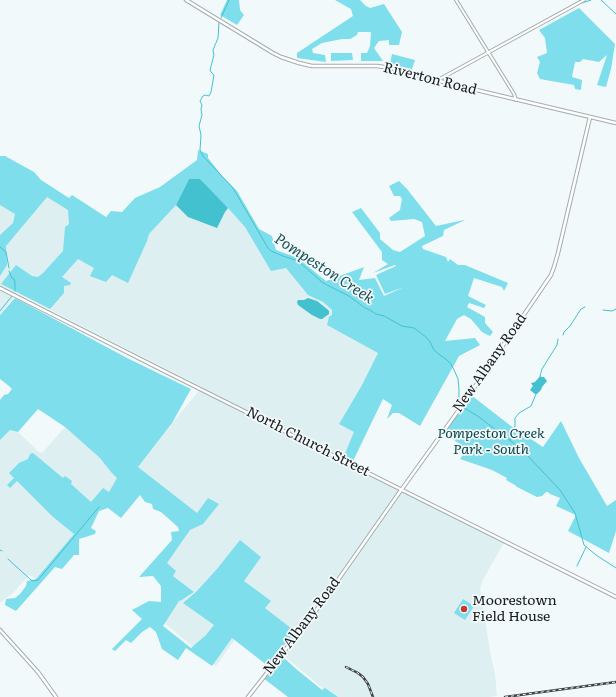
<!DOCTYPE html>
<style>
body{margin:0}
canvas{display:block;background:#f2f9fa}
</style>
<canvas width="616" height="697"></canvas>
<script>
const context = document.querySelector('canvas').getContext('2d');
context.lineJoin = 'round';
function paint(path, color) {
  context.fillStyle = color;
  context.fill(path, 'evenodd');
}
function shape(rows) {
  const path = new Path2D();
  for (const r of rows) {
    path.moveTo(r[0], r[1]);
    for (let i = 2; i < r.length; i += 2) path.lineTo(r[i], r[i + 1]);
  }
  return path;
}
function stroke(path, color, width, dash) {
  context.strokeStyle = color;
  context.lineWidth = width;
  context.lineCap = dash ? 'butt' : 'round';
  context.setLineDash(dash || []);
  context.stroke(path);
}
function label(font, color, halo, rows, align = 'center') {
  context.font = font + ' Literata,serif';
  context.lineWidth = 3.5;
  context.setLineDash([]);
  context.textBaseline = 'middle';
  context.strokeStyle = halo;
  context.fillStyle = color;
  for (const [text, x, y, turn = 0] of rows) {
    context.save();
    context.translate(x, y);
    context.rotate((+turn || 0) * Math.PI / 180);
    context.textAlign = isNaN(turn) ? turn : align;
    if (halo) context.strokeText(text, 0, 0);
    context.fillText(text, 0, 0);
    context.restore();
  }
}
paint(shape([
 [23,170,95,215,125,226,207,171,228,208,245,227,271,270,286,268,308,295,323,302,332,310,332,315,327,325,379,353,362,385,339,424,355,432,341,463,505,541,490,567,482,582,480,589,491,657,495,674,497,696,489,697,333,697,282,654,272,667,236,638,216,666,156,616,173,602,185,599,194,592,162,567,200,516,138,467,172,423,202,387,17,293,0,314,0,182],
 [65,427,121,476,109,492,36,579,29,575,14,592,0,603,0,440,10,430,18,432,39,452,42,453]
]), '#deeff1');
paint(shape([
 [227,0,239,0,240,10,244,15,237,25,220,15],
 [335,0,360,0,366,6,370,8,384,4,402,32,399,45,389,45,389,40,379,41,374,48,383,61,361,61,361,53,367,53,370,46,371,32,358,32,357,35,350,39,342,39,322,43,312,49,313,53,325,55,326,62,297,58,297,53,353,16,351,9],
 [579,8,615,44,611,69,606,87,597,85,607,55,599,62,583,59,580,62,575,62,572,77,582,80,581,90,575,89,574,85,540,79,537,73,540,62,537,57,547,53,545,38,539,30],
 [331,53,352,53,353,60,331,61],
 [392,54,415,60,412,69,390,64],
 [198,150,208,154,208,158,223,177,237,191,259,229,272,236,276,250,298,258,326,281,364,267,359,280,375,278,384,296,404,287,385,294,376,275,396,266,395,265,373,273,388,264,382,260,382,252,352,212,361,208,380,233,380,239,393,250,400,252,425,236,422,222,414,219,391,221,389,218,400,210,402,199,400,196,394,196,389,186,399,181,407,189,436,226,464,220,465,220,444,230,443,236,422,246,423,249,446,257,448,262,450,259,458,265,465,265,508,283,504,291,502,287,474,278,468,296,486,305,484,308,469,303,467,307,485,317,485,323,493,332,490,336,482,332,471,319,464,315,457,319,445,341,475,338,480,345,459,356,420,426,399,413,393,413,387,419,392,405,383,399,353,461,344,456,354,432,339,424,362,385,378,353,327,325,329,317,332,315,332,310,323,302,308,295,286,268,271,271,245,227,228,208,200,179,189,179,176,205,149,234,147,241,128,283,112,275,106,282,90,276,94,268,78,259,62,277,71,283,70,285,64,286,64,293,50,309,1,284,16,265,32,276,38,277,43,273,63,251,65,227,69,224,68,210,47,197,6,246,7,265,0,276,0,235,13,223,15,214,0,205,0,156,5,156,34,172,41,180,69,198,72,195,106,217,111,211,122,212,135,198,160,187,197,160],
 [15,298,129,359,191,389,172,423,138,467,197,513,208,498,219,504,203,524,190,530,167,563,176,571,173,576,194,592,182,600,179,601,163,626,191,648,206,635,214,625,183,603,196,592,217,569,240,540,261,557,244,581,271,601,265,608,296,632,283,646,268,666,232,638,212,666,186,648,178,660,162,649,156,632,150,627,142,632,131,643,126,640,115,651,112,649,142,619,132,610,149,601,161,602,161,586,153,576,139,577,172,540,171,532,179,531,178,527,161,512,153,509,152,504,145,502,140,495,121,518,108,508,99,511,91,528,96,531,95,534,79,539,79,555,74,555,62,569,55,567,16,611,5,605,6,599,15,598,20,594,26,586,27,581,36,579,74,534,52,516,17,481,10,488,7,485,14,478,9,473,19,463,28,459,30,454,33,453,63,478,65,476,72,481,71,484,91,502,103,488,109,492,117,478,111,472,100,458,65,427,38,409,18,432,10,430,0,440,0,400,4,395,8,394,12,389,9,386,0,379,0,315],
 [471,395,511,426,543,447,561,421,579,458,607,506,616,500,616,531,609,553,568,531,576,515,556,506,560,498,550,494,548,492,546,492,542,496,537,497,517,487,515,485,506,480,507,478,492,470,460,459,467,449,444,433],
 [463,599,474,606,465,620,454,613],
 [281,655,295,668,322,690,325,688,338,697,288,697,263,678]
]), '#7edeeb');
paint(shape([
 [189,179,200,179,202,181,228,208,225,212,217,228,188,217,176,205],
 [308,298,317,301,327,309,329,311,329,314,322,319,320,319,312,315,298,305,297,302,298,300,304,300],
 [541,375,541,377,544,377,547,381,542,387,541,390,537,394,535,394,530,390,533,386,531,383,535,382]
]), '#43c1cf');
stroke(shape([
 [580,0,580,1],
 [601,0,616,14],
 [582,3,591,0],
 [221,18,229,0],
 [219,22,218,38,213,50,214,55,210,70,211,72,214,75,211,92,209,96,205,95,203,96,200,101,202,105,201,109,202,115,199,126,201,135,200,150,203,156,233,188,268,248,271,251,283,256,298,261,322,282,327,285,349,296,365,308,370,310,376,314,384,316,402,326,414,328,426,337,430,342,434,350,440,355,447,360,451,364,455,372,458,379,459,389,459,404,463,407,479,417,516,445,526,454,560,490,575,513,584,545,596,555,616,568],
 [0,247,6,252,9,268],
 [9,271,12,278,14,279,15,282,15,291],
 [603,310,612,311,616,309],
 [0,311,12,296],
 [563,335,564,332,570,326,581,309,585,307],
 [540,376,542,369,557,345,558,339],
 [510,440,515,426,515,418,519,413,531,406,534,399,536,394],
 [0,550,2,551],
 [8,559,31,580,34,581,38,580,99,507],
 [577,566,586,547]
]), '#43c1cf', 1);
const tertiary = shape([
 [456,0,514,94,516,100],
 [438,80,584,0]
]);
const secondary = shape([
 [186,0,273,53,281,57,299,63,312,66,377,66,391,68,451,84,616,123],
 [0,288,172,375,616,597],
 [0,630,38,672,56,697],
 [248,697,312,616,338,580,399,493,461,407,551,275,554,267,558,253,590,117]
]);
stroke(tertiary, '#a4abac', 4);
stroke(secondary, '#a4abac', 4.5);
stroke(tertiary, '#fff', 2);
stroke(secondary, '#fff', 2.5);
const rail = shape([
 [346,667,358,673,363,677,368,684,373,697],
 [505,697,616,682]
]);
stroke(rail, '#3f4243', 2.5);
stroke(rail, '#f2f9fa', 1, [3]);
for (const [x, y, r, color] of [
 [464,609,4,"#c63835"]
]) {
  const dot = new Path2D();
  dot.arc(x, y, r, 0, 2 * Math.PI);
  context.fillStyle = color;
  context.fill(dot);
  stroke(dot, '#f2f9fa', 1.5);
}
label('14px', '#181a1b', '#f2f9fa', [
 ["Riverton Road",430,79,14],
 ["New Albany Road",490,363,-55],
 ["North Church Street",308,442,27],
 ["New Albany Road",302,626,-53]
]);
label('italic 14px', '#0b444a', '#f2f9fa', [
 ["Pompeston Creek",491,434],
 ["Park - South",491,450]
]);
label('14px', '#181a1b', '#f2f9fa', [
 ["Moorestown",472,601],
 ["Field House",472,617]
], 'left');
label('italic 15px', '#1c5157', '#f2f9fa', [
 ["Pompeston Creek",324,269,33]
]);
</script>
